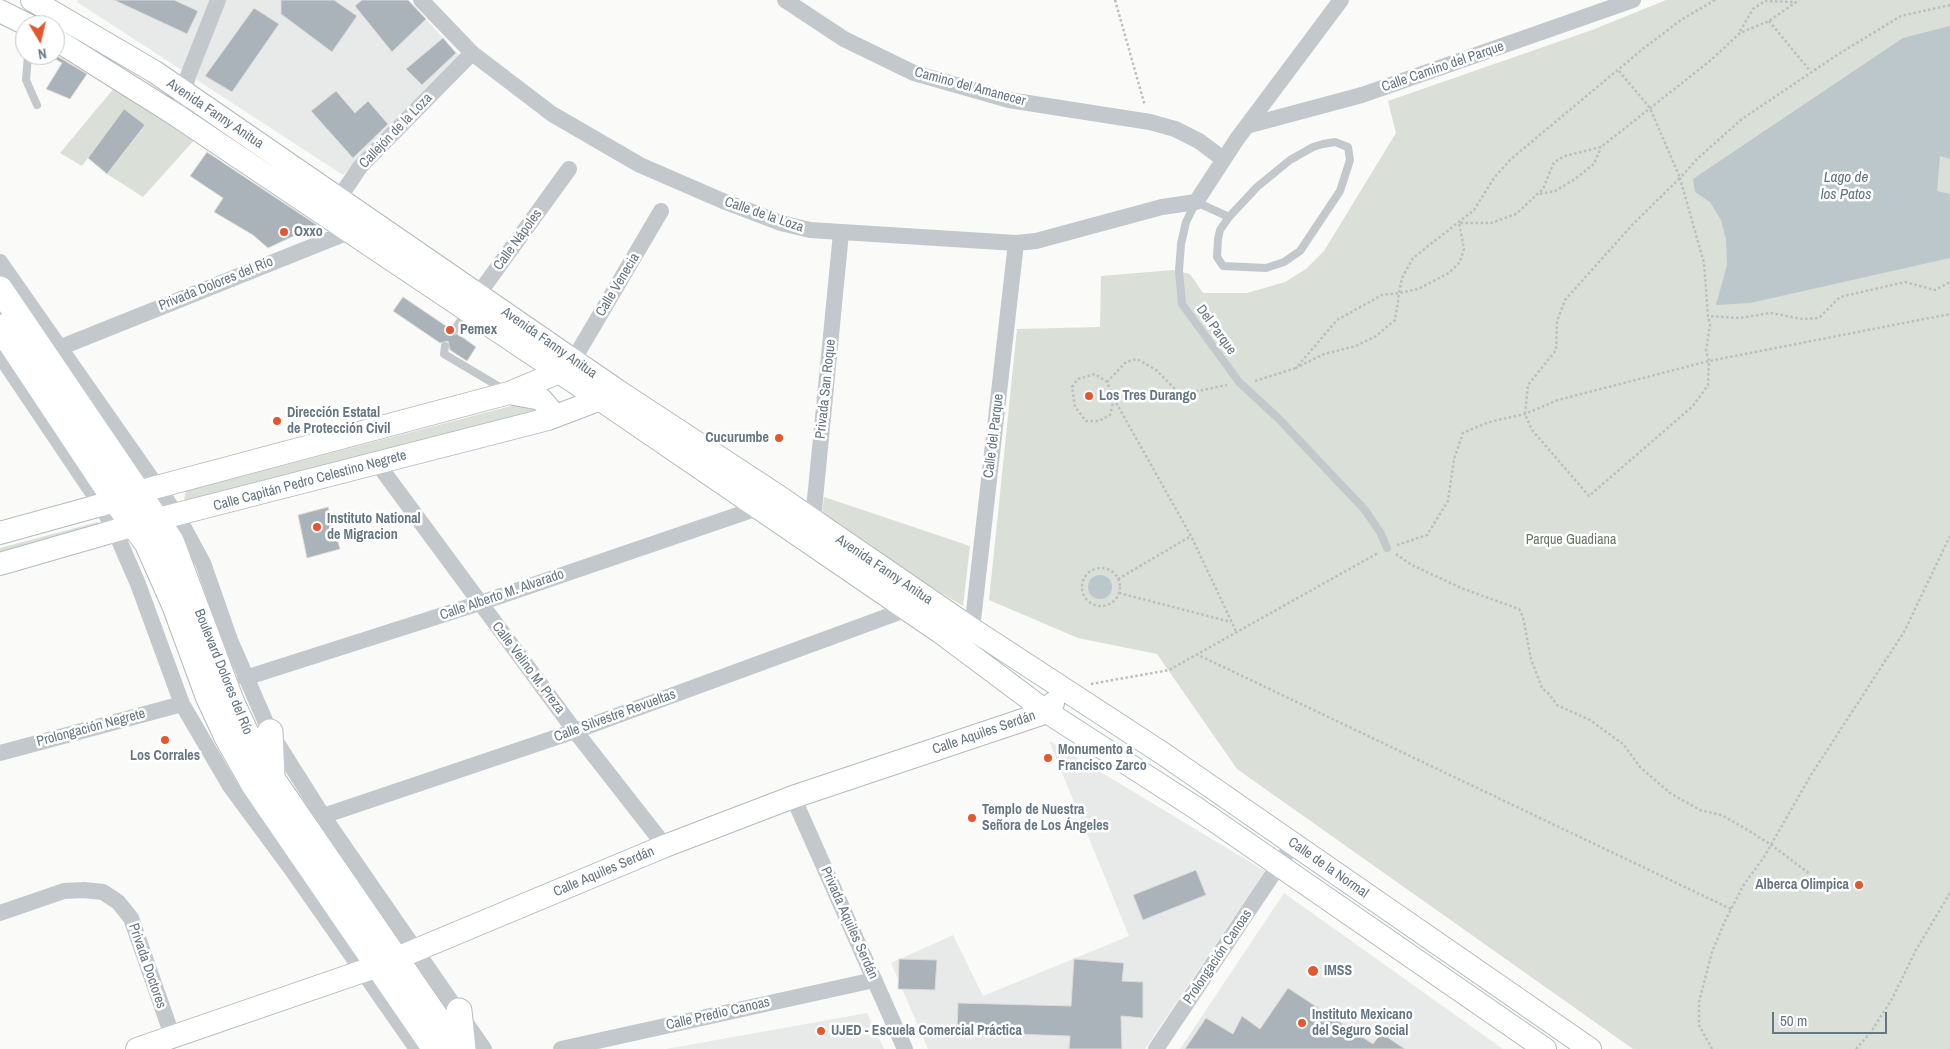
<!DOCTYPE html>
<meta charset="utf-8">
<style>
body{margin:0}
#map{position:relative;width:1950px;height:1049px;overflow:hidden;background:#fafaf8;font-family:"Archivo Narrow",sans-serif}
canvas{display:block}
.north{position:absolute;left:15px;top:15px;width:50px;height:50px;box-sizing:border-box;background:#fff;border:1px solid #c1c8cd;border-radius:50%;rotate:171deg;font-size:14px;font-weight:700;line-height:20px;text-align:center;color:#657683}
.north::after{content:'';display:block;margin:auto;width:18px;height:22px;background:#e4572e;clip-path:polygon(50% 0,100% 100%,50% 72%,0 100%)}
.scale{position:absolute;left:1772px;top:1012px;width:115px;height:22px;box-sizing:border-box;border:2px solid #657683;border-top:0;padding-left:6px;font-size:15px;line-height:18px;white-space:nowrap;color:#657683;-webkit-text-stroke:4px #fff;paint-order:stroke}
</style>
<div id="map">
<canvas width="1950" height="1049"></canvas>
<div class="north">N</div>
<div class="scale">50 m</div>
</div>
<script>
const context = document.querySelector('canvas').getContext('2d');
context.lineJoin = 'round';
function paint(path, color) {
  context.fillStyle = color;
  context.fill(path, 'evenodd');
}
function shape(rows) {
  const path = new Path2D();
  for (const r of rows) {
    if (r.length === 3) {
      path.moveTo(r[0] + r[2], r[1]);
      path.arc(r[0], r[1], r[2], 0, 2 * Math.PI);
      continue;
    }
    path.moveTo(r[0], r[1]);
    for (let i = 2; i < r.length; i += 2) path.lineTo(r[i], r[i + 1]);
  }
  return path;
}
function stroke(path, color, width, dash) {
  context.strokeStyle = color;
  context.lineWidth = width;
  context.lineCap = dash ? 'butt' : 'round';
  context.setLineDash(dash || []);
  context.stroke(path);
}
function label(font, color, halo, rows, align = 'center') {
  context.font = font + ' "Archivo Narrow",sans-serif';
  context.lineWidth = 5;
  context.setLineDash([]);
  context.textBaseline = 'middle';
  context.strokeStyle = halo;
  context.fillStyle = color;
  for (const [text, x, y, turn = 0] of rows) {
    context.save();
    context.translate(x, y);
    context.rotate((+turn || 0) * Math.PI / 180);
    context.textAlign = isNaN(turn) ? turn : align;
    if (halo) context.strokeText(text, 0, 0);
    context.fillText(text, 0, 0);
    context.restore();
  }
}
paint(shape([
 [78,0,408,0,460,56,343,175,77,2],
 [1049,741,1265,871,1145,1049,928,1049,891,963,953,935,983,996,1129,936],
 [1284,893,1503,1049,1180,1049],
 [867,1013,884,1049,666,1049]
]), '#e8e9e9');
paint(shape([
 [1666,0,1950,0,1950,1049,1633,1049,1237,769,1157,654,1078,638,989,600,1017,329,1100,327,1101,276,1173,270,1190,274,1203,293,1247,293,1285,282,1306,269,1324,251,1396,133,1388,101,1592,30],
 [115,87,196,138,143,197,107,174,145,126,124,109,82,166,60,153],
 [511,406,534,406,536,412,192,508,184,499,186,491],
 [824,497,970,546,963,606,821,521],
 [98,522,101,532,0,559,0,548]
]), '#dadfd7');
paint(shape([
 [1950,26,1950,159,1940,156,1937,191,1950,194,1950,258,1750,303,1716,305,1727,265,1726,239,1721,220,1710,202,1695,192,1693,179,1903,38],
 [1100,587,12]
]), '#bbc7cb');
const building = shape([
 [114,0,174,0,198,11,187,34,114,0],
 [281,0,334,0,357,16,332,52,281,14,281,0],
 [362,0,408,0,426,19,392,52,355,6,362,0],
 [254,8,279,24,232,92,205,76,254,8],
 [443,38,456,53,422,85,406,69,443,38],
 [57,56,87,74,70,99,46,89,62,63,55,59,57,56],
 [336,91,355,113,368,101,388,124,353,158,311,111,336,91],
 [124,109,145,125,107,174,88,158,124,109],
 [207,152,317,225,268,248,253,235,214,212,223,198,190,176,207,152],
 [403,297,449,328,451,335,458,334,476,347,467,361,450,350,448,341,440,343,393,311,403,297],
 [328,507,340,549,307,558,298,515,328,507],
 [1196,870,1206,895,1143,920,1133,895,1196,870],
 [899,959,937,960,935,990,898,989,899,959],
 [1074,959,1124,963,1122,981,1143,982,1143,1018,1121,1016,1122,1049,1069,1049,1070,1036,957,1032,958,1003,1071,1006,1074,959],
 [1288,988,1373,1044,1381,1033,1405,1049,1185,1049,1206,1018,1233,1034,1242,1016,1260,1029,1288,988]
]);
paint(building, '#aab3b9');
stroke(building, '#dcdcda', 1);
const secondary = shape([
 [32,0,155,72,618,391,775,494,972,629,1165,755,1590,1049],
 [0,11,28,25],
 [55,39,176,115,601,400,940,632,1047,712,1196,808,1545,1049],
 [509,393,541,399,552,412],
 [0,533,101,505,138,492,509,393,557,373,566,365],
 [0,564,135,525,548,419,611,395],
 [137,1049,378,966,665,846,793,797,1047,712,1053,703]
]);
const primary = shape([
 [0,289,171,541,232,703,246,733,273,780,458,1049],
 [0,327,115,500,147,543,175,606,208,696,227,737,254,785,435,1049],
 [270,732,272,775],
 [459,1011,463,1049]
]);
stroke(secondary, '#b3babf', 24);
stroke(primary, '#b5babe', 27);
stroke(shape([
 [1115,0,1145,106],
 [1715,0,1681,20,1644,48,1511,159,1494,178,1474,210,1413,258,1402,278,1399,293,1398,302,1395,320,1376,336,1356,346,1324,354,1296,368,1337,320,1382,295,1399,293,1418,289,1449,273,1460,262,1464,249,1459,223,1491,223,1516,214,1543,189,1554,162,1565,156,1601,147,1711,60,1740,33,1769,21,1799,0],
 [1950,5,1901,16,1837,55,1742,119,1697,159,1680,178,1704,263,1708,316,1739,318,1771,313,1802,319,1819,318,1840,297,1905,282,1935,290,1950,282],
 [1769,21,1810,71],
 [1740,31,1753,9,1765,1,1796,2],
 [1619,71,1650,108,1680,178,1633,224,1565,300,1557,321,1556,350,1528,385,1525,414,1532,430,1589,496,1693,406,1708,385,1709,361,1706,351,1710,325,1708,316],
 [1540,194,1555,191,1575,179,1594,164,1601,147],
 [1255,381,1296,368],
 [1107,382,1126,362,1137,359,1156,370,1178,392,1188,393,1227,385],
 [1114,399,1110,415,1099,421,1086,421,1075,407,1072,387,1078,379,1095,374,1107,382,1114,399,1191,536,1236,631],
 [1397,545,1427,535,1448,501,1454,459,1463,433,1489,422,1525,414,1558,400,1709,361,1950,314],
 [1396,554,1412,565,1461,588,1519,609,1523,617,1531,659,1542,688,1549,694,1557,705,1590,720,1623,744,1640,767,1670,793,1700,810,1721,815,1736,823,1770,844,1810,874],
 [1101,587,19],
 [1118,579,1191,536],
 [1119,593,1231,622],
 [1196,654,1731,909],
 [1091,684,1169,670,1378,553],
 [1712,1049,1699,1025,1699,1002,1712,952,1725,921,1743,886,1764,857,1811,775,1904,632,1950,536],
 [1856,1049,1871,1032,1892,999,1916,950,1950,893]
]), '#bbbfc2', 2.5, [2.5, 2.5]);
stroke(shape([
 [28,55,26,80,37,105],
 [1229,217,1257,187,1290,160,1313,147,1323,144,1335,142,1348,147,1350,160,1340,191,1300,251,1284,262,1266,268,1223,266,1217,257,1218,239,1220,230,1229,217,1196,202,1186,222,1181,244,1179,271,1182,304,1239,382,1279,419,1365,510,1380,532,1387,548],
 [454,331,466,312],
 [445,346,444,354,503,389]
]), '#c3c8cc', 8);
stroke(shape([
 [421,0,472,53,552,114,640,165,723,201,781,223,810,230,1016,243,1036,241,1162,207,1196,202,1237,139,1341,0],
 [785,0,844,39,914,73,1009,100,1150,122,1175,129,1199,141,1223,159],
 [182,101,188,76,218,0],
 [1250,125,1362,95,1633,0],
 [333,207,360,167,472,53],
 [0,262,177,515,203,563,230,640,270,732,323,816,484,1049],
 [472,303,569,169],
 [59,348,356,229],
 [0,355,101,505,115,531,138,584,182,704,230,786,292,870,417,1049],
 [574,359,661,211],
 [377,463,575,731,665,846],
 [812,530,841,233],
 [972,629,1016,243],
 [245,678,480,603,758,508],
 [0,753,182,704],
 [793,797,905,1049],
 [323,816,575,731,905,610],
 [0,913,64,891,84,890,103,892,118,902,131,918,173,1038],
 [561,1049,874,980],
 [1156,1049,1293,844]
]), '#c3c8cc', 16);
stroke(secondary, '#fff', 22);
stroke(primary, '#fff', 25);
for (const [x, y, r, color] of [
 [284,232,5,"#e4572e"],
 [450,330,5,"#e4572e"],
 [1089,396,5,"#e4572e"],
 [277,421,5,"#e4572e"],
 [779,438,5,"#e4572e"],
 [317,527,5,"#e4572e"],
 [165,740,5,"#e4572e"],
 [1048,758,5,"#e4572e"],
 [972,818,5,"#e4572e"],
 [1859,885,5,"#e4572e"],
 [1313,971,6,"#e4572e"],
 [1302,1023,5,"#e4572e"],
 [821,1031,5,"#e4572e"]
]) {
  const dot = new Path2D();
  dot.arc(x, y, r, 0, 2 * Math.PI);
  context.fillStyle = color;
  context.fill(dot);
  stroke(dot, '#fff', 2);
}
label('14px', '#657683', '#fff', [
 ["Calle Camino del Parque",1443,67,-19],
 ["Camino del Amanecer",970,87,15],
 ["Avenida Fanny Anitua",215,114,34],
 ["Callejón de la Loza",396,131,-46],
 ["Calle de la Loza",764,215,19],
 ["Calle Nápoles",518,240,-54],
 ["Privada Dolores del Río",216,284,-22],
 ["Calle Venecia",618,285,-59],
 ["Del Parque",1216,330,54],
 ["Avenida Fanny Anitua",549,343,35],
 ["Privada San Roque",826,389,-84],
 ["Calle del Parque",994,436,-83],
 ["Calle Capitán Pedro Celestino Negrete",310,481,-15],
 ["Avenida Fanny Anitua",884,570,34],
 ["Calle Alberto M. Alvarado",502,595,-19],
 ["Calle Velino M. Preza",528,668,53],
 ["Boulevard Dolores del Río",223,672,68],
 ["Calle Silvestre Revueltas",615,716,-20],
 ["Prolongación Negrete",91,728,-15],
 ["Calle Aquiles Serdán",984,733,-19],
 ["Calle de la Normal",1328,868,35],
 ["Calle Aquiles Serdán",604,872,-23],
 ["Privada Aquiles Serdán",849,923,66],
 ["Prolongación Canoas",1218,957,-56],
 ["Privada Doctores",147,966,71],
 ["Calle Predio Canoas",718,1014,-13]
]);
label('bold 14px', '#657683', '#fff', [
 ["Oxxo",294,232],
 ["Pemex",460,330],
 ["Los Tres Durango",1099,396],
 ["Dirección Estatal",287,413],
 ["de Protección Civil",287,429],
 ["Cucurumbe",769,438,"right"],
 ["Instituto National",327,519],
 ["de Migracion",327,535],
 ["Monumento a",1058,750],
 ["Francisco Zarco",1058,766],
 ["Los Corrales",165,756,"center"],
 ["Templo de Nuestra",982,810],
 ["Señora de Los Ángeles",982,826],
 ["Alberca Olimpica",1849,885,"right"],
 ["IMSS",1324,971],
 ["Instituto Mexicano",1312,1015],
 ["del Seguro Social",1312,1031],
 ["UJED - Escuela Comercial Práctica",831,1031]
], 'left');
label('14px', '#687a64', '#fff', [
 ["Parque Guadiana",1571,540]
]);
label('italic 15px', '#60757c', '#fff', [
 ["Lago de",1846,178],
 ["los Patos",1846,195]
]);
</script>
